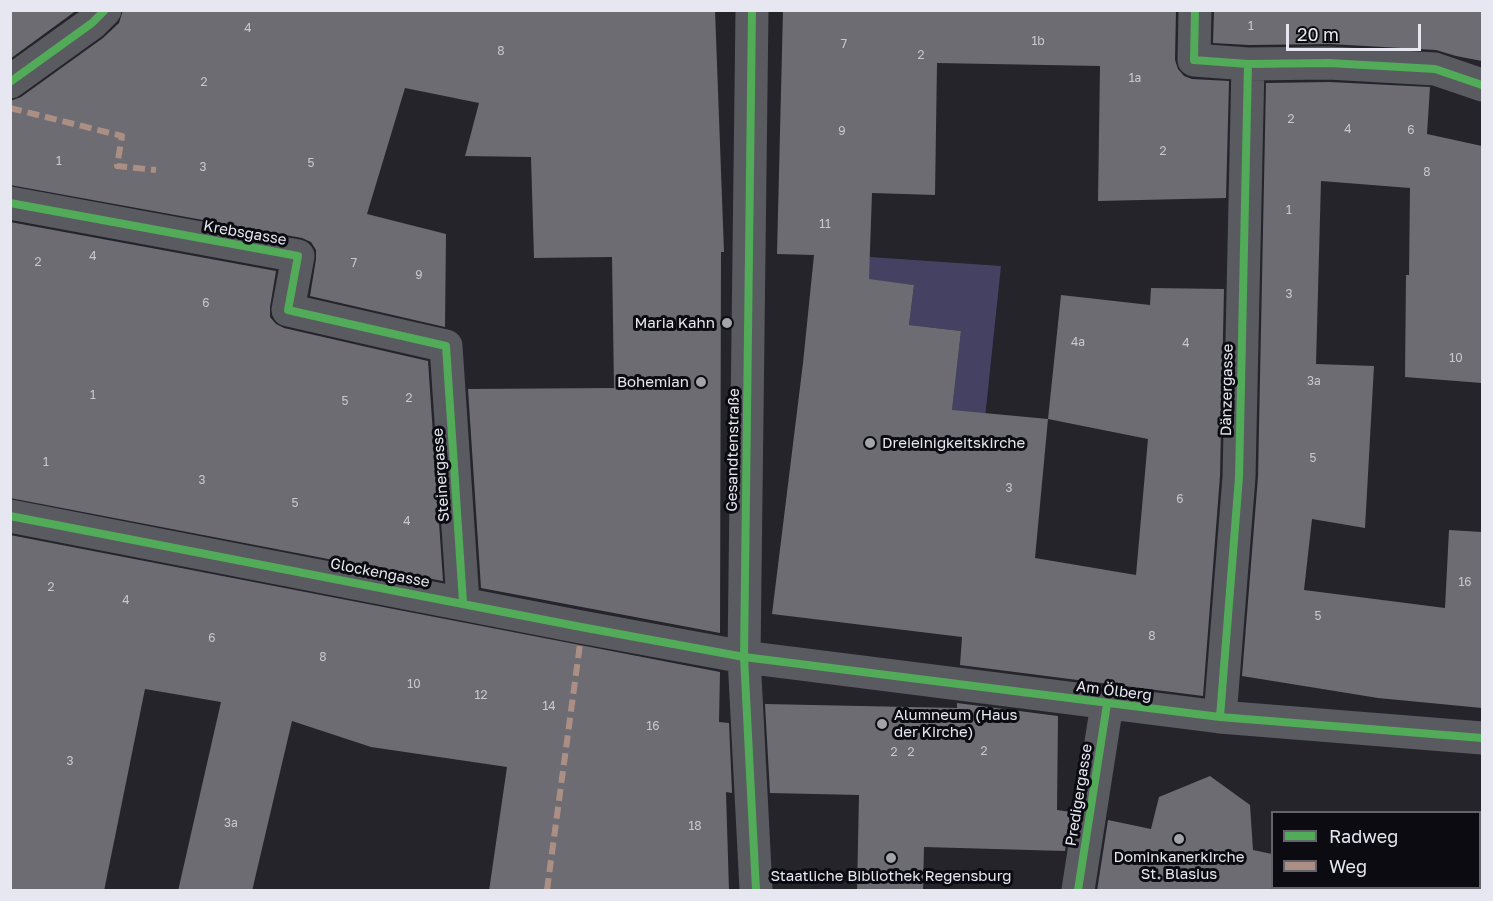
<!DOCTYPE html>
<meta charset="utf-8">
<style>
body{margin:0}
#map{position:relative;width:1493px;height:901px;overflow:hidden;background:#24242a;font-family:"Golos Text",sans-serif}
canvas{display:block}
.frame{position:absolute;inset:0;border:12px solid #e7e7f1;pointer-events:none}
.legend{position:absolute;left:1271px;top:811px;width:210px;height:78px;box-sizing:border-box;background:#0b0b11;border:2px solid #63636b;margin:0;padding:8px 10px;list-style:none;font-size:18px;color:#e7e7f1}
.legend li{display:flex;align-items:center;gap:12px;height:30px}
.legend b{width:30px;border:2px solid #63636b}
.scale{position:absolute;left:1286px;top:24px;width:135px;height:27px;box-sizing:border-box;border:3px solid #e7e7f1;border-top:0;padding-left:8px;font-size:18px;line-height:21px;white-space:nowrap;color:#e7e7f1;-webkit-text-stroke:4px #0b0b11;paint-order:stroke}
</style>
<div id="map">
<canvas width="1493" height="901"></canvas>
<div class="frame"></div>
<ul class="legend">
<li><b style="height:8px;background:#51ab58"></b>Radweg</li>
<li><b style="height:8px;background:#ac8f84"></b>Weg</li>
</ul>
<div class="scale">20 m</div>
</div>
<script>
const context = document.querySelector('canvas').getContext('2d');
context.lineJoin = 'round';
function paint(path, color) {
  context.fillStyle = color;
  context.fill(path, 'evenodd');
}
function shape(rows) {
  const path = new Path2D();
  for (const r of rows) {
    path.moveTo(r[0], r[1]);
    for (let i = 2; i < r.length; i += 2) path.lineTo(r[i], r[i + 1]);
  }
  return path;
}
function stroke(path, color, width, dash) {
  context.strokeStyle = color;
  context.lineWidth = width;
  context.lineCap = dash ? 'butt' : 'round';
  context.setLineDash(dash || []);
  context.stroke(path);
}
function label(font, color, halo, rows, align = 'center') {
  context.font = font + ' "Golos Text",sans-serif';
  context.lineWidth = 6;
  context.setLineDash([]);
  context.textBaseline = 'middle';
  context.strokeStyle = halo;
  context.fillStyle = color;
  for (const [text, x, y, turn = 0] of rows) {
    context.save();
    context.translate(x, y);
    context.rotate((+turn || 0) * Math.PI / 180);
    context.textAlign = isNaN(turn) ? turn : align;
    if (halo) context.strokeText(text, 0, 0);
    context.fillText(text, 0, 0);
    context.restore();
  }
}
paint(shape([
 [870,257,1001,266,962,636,926,632,961,331,909,325,914,285,864,279]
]), '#444162');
paint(shape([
 [10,10,77,10,10,59],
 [123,10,715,10,724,252,721,252,720,633,481,588,468,389,614,388,612,257,534,258,531,157,465,156,479,103,405,88,367,214,446,234,445,327,310,296,316,259,316,250,311,242,302,238,10,185,10,101,21,97,103,38,119,23],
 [783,10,1176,10,1175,60,1178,69,1184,76,1192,79,1229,81,1226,198,1098,201,1100,66,937,63,935,195,872,193,869,279,914,285,909,325,961,331,952,410,1048,419,1061,295,1150,305,1151,288,1224,289,1220,476,1203,696,960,665,962,637,772,614,803,363,814,255,777,254],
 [1048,419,1148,439,1136,575,1035,558],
 [1214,10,1482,10,1482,61,1456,56,1436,50,1330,44,1249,45,1213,43],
 [1329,82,1430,87,1427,134,1482,146,1482,383,1405,377,1406,275,1409,275,1410,188,1321,181,1316,364,1374,366,1365,528,1312,519,1304,590,1445,608,1449,530,1482,532,1482,708,1378,698,1242,676,1258,477,1266,83],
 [10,222,276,271,270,307,270,317,276,324,284,328,428,361,443,581,10,498],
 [10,535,720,672,719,722,729,723,732,793,726,792,729,891,489,891,507,767,371,747,292,721,252,891,178,891,221,702,145,689,104,891,10,891],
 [957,703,1058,716,1057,810,1071,812,1065,851,924,847,923,891,857,891,859,795,770,793,765,704,957,708],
 [1210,776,1250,805,1253,850,1272,854,1272,891,1097,891,1108,820,1151,829,1159,797]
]), '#6c6c72');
stroke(shape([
 [752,10,744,657,756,890],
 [1195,10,1194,60,1248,64,1329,63,1435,69,1482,85],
 [10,82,92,23,105,10],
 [10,203,298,256,288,310,446,346,463,602],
 [10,516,581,627,744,657,1220,717,1482,738],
 [1220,717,1239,477,1248,64],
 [1078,890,1107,704]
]), '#5a5a61', 33);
stroke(shape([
 [10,108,122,136,117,166,156,170],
 [547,890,580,644]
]), '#ac8f84', 6, [12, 6]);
stroke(shape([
 [752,10,744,657,756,890],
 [1195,10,1194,60,1248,64,1329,63,1435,69,1482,85],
 [10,82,92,23,105,10],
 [10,203,298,256,288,310,446,346,463,602],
 [10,516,581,627,744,657,1220,717,1482,738],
 [1220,717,1239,477,1248,64],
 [1078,890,1107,704]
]), '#51ab58', 8);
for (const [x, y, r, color] of [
 [727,323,6,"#a3a3ab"],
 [701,382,6,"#a3a3ab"],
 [870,443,6,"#a3a3ab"],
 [882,724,6,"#a3a3ab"],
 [1179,839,6,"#a3a3ab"],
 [891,858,6,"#a3a3ab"]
]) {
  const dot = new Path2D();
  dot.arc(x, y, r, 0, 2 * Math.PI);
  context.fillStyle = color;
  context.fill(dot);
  stroke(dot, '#0b0b11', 2);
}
label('12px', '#c8c8d1', null, [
 ["1",1251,26],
 ["4",248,28],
 ["1b",1038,41],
 ["7",844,44],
 ["8",501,51],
 ["2",921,55],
 ["1a",1135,78],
 ["2",204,82],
 ["2",1291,119],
 ["4",1348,129],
 ["6",1411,130],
 ["9",842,131],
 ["2",1163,151],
 ["1",59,161],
 ["5",311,163],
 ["3",203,167],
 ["8",1427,172],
 ["1",1289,210],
 ["11",825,224],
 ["4",93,256],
 ["2",38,262],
 ["7",354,263],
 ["9",419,275],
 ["3",1289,294],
 ["6",206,303],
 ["4a",1078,342],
 ["4",1186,343],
 ["10",1456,358],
 ["3a",1314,381],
 ["1",93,395],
 ["2",409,398],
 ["5",345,401],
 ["5",1313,458],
 ["1",46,462],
 ["3",202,480],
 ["3",1009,488],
 ["6",1180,499],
 ["5",295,503],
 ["4",407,521],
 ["16",1465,582],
 ["2",51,587],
 ["4",126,600],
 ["5",1318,616],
 ["8",1152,636],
 ["6",212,638],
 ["8",323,657],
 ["10",414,684],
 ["12",481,695],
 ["14",549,706],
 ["16",653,726],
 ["2",984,751],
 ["2",894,752],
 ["2",911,752],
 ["3",70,761],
 ["3a",231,823],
 ["18",695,826]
]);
label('15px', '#e7e7f1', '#0b0b11', [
 ["Krebsgasse",245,233,10],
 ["Dänzergasse",1227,390,-89],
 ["Gesandtenstraße",733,450,-89],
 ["Steinergasse",441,475,-94],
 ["Glockengasse",380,573,11],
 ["Am Ölberg",1114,691,7],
 ["Predigergasse",1079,795,-81]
]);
label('15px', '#e7e7f1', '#0b0b11', [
 ["Maria Kahn",715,323],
 ["Bohemian",689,382],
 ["Dreieinigkeitskirche",882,443,"left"],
 ["Alumneum (Haus",894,715,"left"],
 ["der Kirche)",894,732,"left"],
 ["Dominkanerkirche",1179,857,"center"],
 ["St. Blasius",1179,874,"center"],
 ["Staatliche Bibliothek Regensburg",891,876,"center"]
], 'right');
</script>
